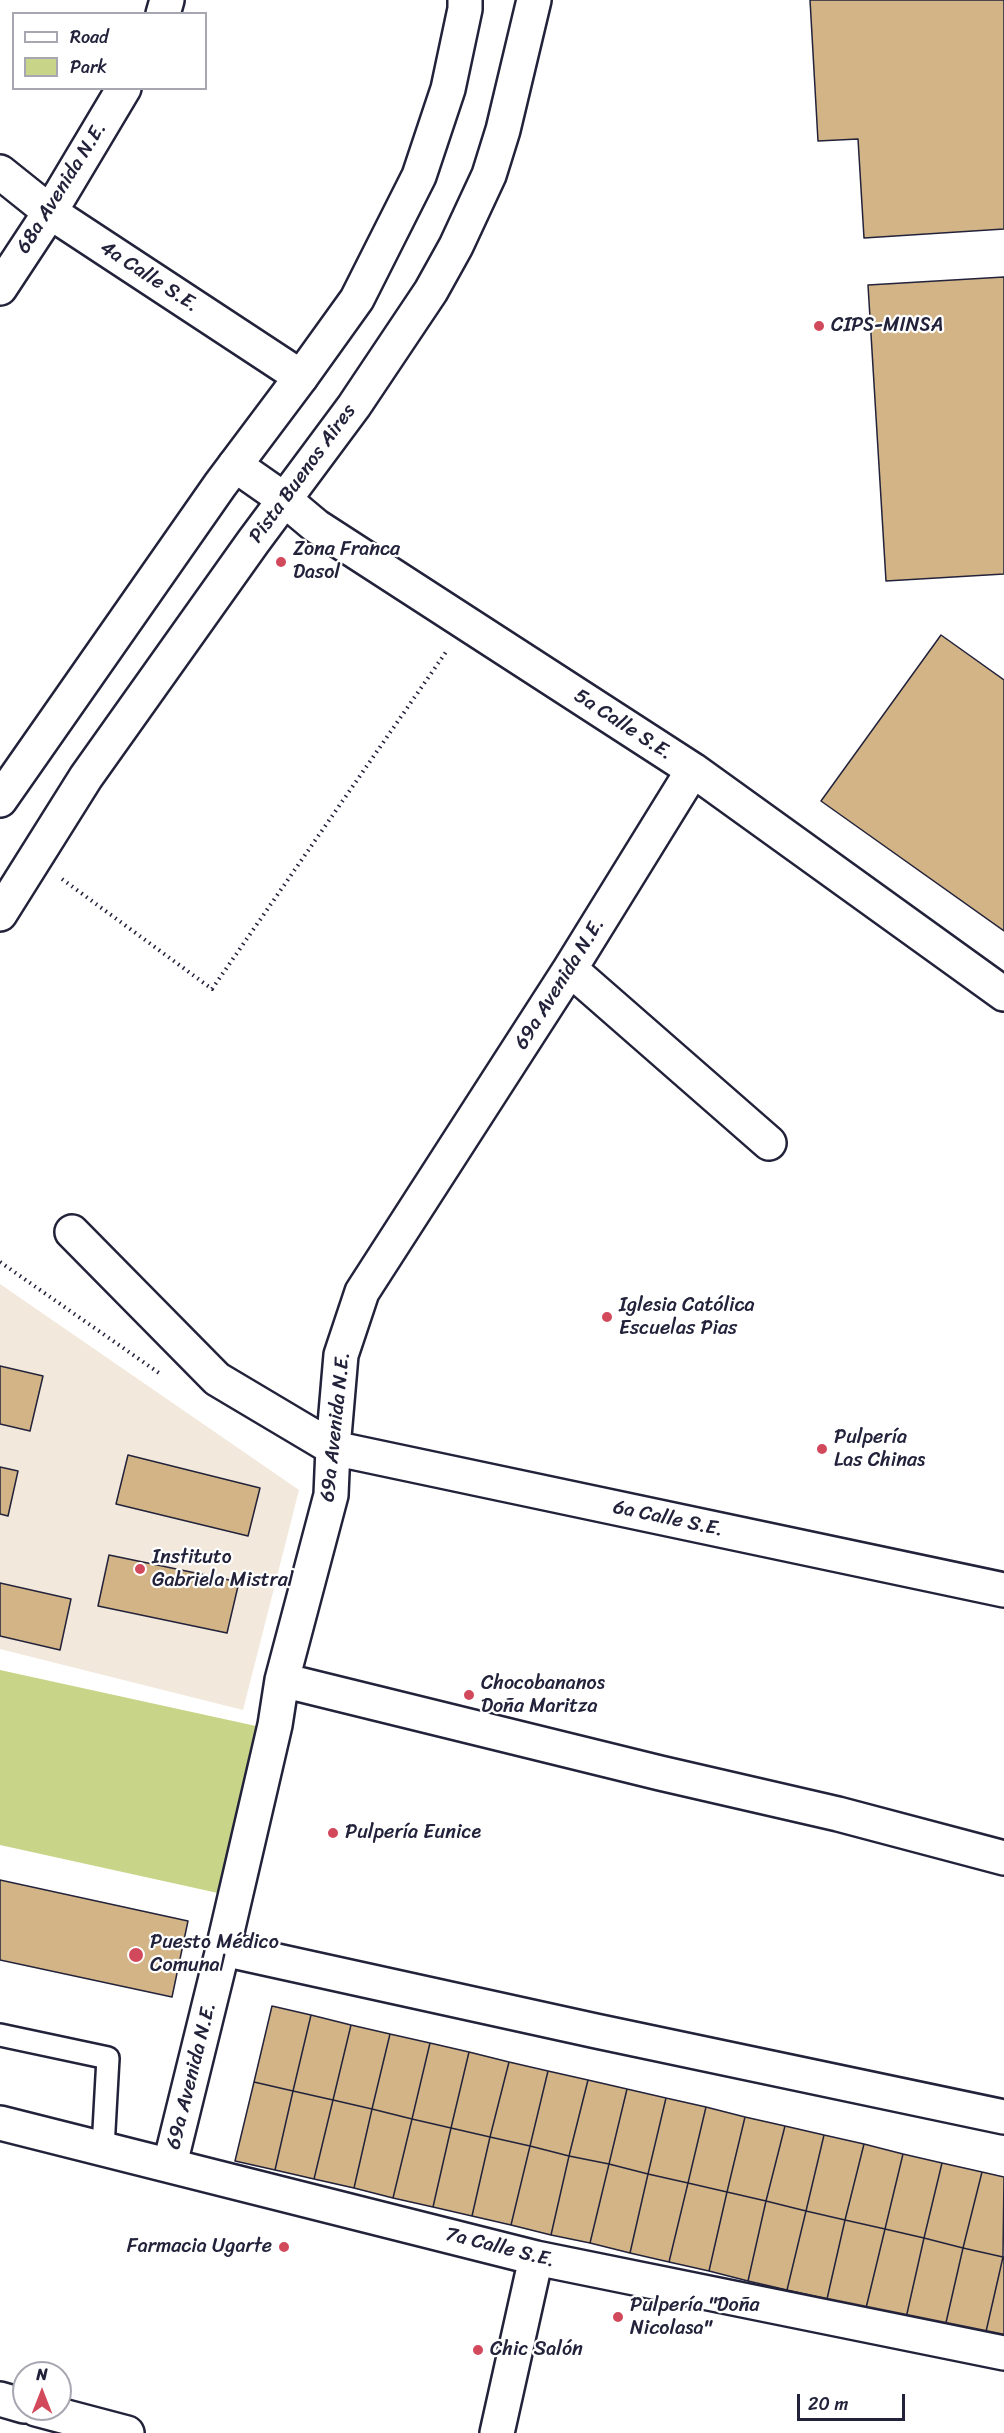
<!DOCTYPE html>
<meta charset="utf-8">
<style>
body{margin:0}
#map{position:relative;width:1004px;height:2433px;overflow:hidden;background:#fff;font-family:Sriracha,sans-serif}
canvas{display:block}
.legend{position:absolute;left:12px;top:12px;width:195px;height:78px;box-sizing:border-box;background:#fff;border:2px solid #a7a7b1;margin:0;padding:8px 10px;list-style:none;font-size:18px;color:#22223b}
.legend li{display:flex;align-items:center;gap:12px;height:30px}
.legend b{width:30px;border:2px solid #a7a7b1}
.north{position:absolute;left:12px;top:2361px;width:60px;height:60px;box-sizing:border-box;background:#fff;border:2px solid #a7a7b1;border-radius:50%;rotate:0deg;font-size:16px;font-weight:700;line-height:24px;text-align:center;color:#22223b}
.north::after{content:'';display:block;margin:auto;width:21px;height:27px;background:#d1495b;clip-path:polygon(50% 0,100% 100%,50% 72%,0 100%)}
.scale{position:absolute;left:797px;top:2394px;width:108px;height:27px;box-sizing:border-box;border:3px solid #22223b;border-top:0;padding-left:8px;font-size:18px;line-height:21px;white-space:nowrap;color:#22223b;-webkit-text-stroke:4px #fff;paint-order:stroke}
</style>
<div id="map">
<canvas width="1004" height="2433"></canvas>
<ul class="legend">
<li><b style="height:8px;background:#fff"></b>Road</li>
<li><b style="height:16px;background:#c8d488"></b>Park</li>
</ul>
<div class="north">N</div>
<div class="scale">20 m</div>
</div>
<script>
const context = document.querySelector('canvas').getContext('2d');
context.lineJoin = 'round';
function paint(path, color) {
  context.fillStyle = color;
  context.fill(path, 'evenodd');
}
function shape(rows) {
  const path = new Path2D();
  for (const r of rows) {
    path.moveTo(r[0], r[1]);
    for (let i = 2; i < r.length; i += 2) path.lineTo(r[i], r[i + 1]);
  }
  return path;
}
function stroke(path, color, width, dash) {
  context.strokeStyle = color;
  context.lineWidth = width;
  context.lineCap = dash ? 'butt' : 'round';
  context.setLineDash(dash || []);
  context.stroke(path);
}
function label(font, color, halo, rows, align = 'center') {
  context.font = font + ' Sriracha,sans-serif';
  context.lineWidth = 4.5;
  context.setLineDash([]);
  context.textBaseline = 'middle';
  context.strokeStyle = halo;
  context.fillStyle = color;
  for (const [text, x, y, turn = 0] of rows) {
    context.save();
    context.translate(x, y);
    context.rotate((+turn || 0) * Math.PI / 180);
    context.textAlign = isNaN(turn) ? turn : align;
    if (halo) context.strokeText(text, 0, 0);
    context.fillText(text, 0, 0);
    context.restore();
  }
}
paint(shape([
 [0,1284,299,1490,243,1710,0,1649]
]), '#f2e8db');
paint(shape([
 [0,1670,265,1728,227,1895,0,1845]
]), '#c8d488');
const building = shape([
 [810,0,1004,0,1004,229,864,238,858,139,818,141,810,0],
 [1004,277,1004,574,886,581,868,285,1004,277],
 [941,635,1004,680,1004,931,821,801,941,635],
 [0,1366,43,1376,30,1431,0,1424,0,1366],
 [128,1455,260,1488,248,1536,116,1504,128,1455],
 [0,1467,18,1471,8,1516,0,1514,0,1467],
 [109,1555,239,1582,227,1633,98,1606,109,1555],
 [0,1583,71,1599,60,1650,0,1636,0,1583],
 [0,1880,188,1921,172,1997,0,1960,0,1880],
 [272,2006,311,2015,293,2091,254,2082,272,2006],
 [311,2015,351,2025,333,2100,293,2091,311,2015],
 [351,2025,390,2034,372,2109,333,2100,351,2025],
 [390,2034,430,2043,412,2119,372,2109,390,2034],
 [430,2043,469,2052,451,2128,412,2119,430,2043],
 [469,2052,509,2062,490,2137,451,2128,469,2052],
 [509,2062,548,2071,530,2146,490,2137,509,2062],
 [548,2071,588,2080,569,2156,530,2146,548,2071],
 [588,2080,627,2089,609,2164,569,2156,588,2080],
 [254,2082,293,2091,275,2170,235,2161,254,2082],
 [627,2089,666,2098,648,2174,609,2164,627,2089],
 [293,2091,333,2100,314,2179,275,2170,293,2091],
 [666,2098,706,2107,688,2183,648,2174,666,2098],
 [333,2100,372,2109,354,2188,314,2179,333,2100],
 [706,2107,745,2117,727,2192,688,2183,706,2107],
 [372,2109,412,2119,393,2198,354,2188,372,2109],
 [745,2117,785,2126,766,2201,727,2192,745,2117],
 [412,2119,451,2128,433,2207,393,2198,412,2119],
 [785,2126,824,2135,806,2211,766,2201,785,2126],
 [451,2128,490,2137,472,2216,433,2207,451,2128],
 [824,2135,864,2144,845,2220,806,2211,824,2135],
 [490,2137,530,2146,511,2225,472,2216,490,2137],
 [864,2144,903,2154,885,2229,845,2220,864,2144],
 [530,2146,569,2156,551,2235,511,2225,530,2146],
 [903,2154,942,2163,924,2238,885,2229,903,2154],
 [569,2156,609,2164,590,2243,551,2235,569,2156],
 [942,2163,982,2172,963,2248,924,2238,942,2163],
 [609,2164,648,2174,630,2253,590,2243,609,2164],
 [982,2172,1004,2177,1003,2257,963,2248,982,2172],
 [648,2174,688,2183,669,2262,630,2253,648,2174],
 [688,2183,727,2192,709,2271,669,2262,688,2183],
 [727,2192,766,2201,748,2281,709,2271,727,2192],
 [766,2201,806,2211,787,2290,748,2281,766,2201],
 [806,2211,845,2220,827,2299,787,2290,806,2211],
 [845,2220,885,2229,866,2308,827,2299,845,2220],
 [885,2229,924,2238,906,2318,866,2308,885,2229],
 [924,2238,963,2248,945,2327,906,2318,924,2238],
 [963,2248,1003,2257,985,2336,945,2327,963,2248],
 [1003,2257,1004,2257,1004,2341,985,2336,1003,2257]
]);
paint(building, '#d2b486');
stroke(building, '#22223b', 1.5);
const lane = shape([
 [0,2035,108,2058,103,2148]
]);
const street = shape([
 [163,14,167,0],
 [0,172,50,212,301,377],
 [0,288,50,212,124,88],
 [235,465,285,500,316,526,693,770,1004,994],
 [570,969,769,1143],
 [72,1232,217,1379,333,1448,1004,1590],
 [282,1680,660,1773,838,1814,1004,1858],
 [223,1949,596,2031,1004,2117],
 [0,2123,536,2258,1004,2353],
 [170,2164,223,1949,275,1725,282,1680,331,1495,333,1448,341,1355,362,1292,570,969,693,770],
 [0,2399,24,2406],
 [36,2409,127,2433],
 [497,2433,536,2258]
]);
const secondary = shape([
 [0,800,220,485,301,377,357,299,419,176,448,89,465,9,465,0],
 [0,914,86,777,253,542,354,406,431,291,456,246,489,175,503,130,534,0]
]);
stroke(lane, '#22223b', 26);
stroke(street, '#22223b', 38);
stroke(secondary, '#22223b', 38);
stroke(shape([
 [62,879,212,989,446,652],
 [0,1262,159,1373]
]), '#22223b', 4, [1.5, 4.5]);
stroke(lane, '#fff', 21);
stroke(street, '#fff', 33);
stroke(secondary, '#fff', 33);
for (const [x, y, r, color] of [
 [819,326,6,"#d1495b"],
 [281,562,6,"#d1495b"],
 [607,1317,6,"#d1495b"],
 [822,1449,6,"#d1495b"],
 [140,1569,6,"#d1495b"],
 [469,1695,6,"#d1495b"],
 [333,1833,6,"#d1495b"],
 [136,1955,8,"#d1495b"],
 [284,2247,6,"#d1495b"],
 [618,2317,6,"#d1495b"],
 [478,2350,6,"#d1495b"]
]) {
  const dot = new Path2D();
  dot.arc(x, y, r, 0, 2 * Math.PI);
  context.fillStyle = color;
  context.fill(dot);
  stroke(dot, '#fff', 2);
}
label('20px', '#22223b', '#fff', [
 ["68a Avenida N.E.",62,188,-58],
 ["4a Calle S.E.",149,277,33],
 ["Pista Buenos Aires",303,474,-54],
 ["5a Calle S.E.",623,725,33],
 ["69a Avenida N.E.",560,984,-58],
 ["69a Avenida N.E.",336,1427,-84],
 ["6a Calle S.E.",668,1519,12],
 ["69a Avenida N.E.",192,2076,-76],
 ["7a Calle S.E.",500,2248,14]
]);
label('20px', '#22223b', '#fff', [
 ["CIPS-MINSA",831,326],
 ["Zona Franca",293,550],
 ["Dasol",293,573],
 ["Iglesia Católica",619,1306],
 ["Escuelas Pias",619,1329],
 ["Pulpería",834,1438],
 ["Las Chinas",834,1461],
 ["Instituto",152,1558],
 ["Gabriela Mistral",152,1581],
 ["Chocobananos",481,1684],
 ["Doña Maritza",481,1707],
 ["Pulpería Eunice",345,1833],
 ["Puesto Médico",150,1943],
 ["Comunal",150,1966],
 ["Farmacia Ugarte",272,2247,"right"],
 ["Pulpería \"Doña",630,2306],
 ["Nicolasa\"",630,2329],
 ["Chic Salón",490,2350]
], 'left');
</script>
